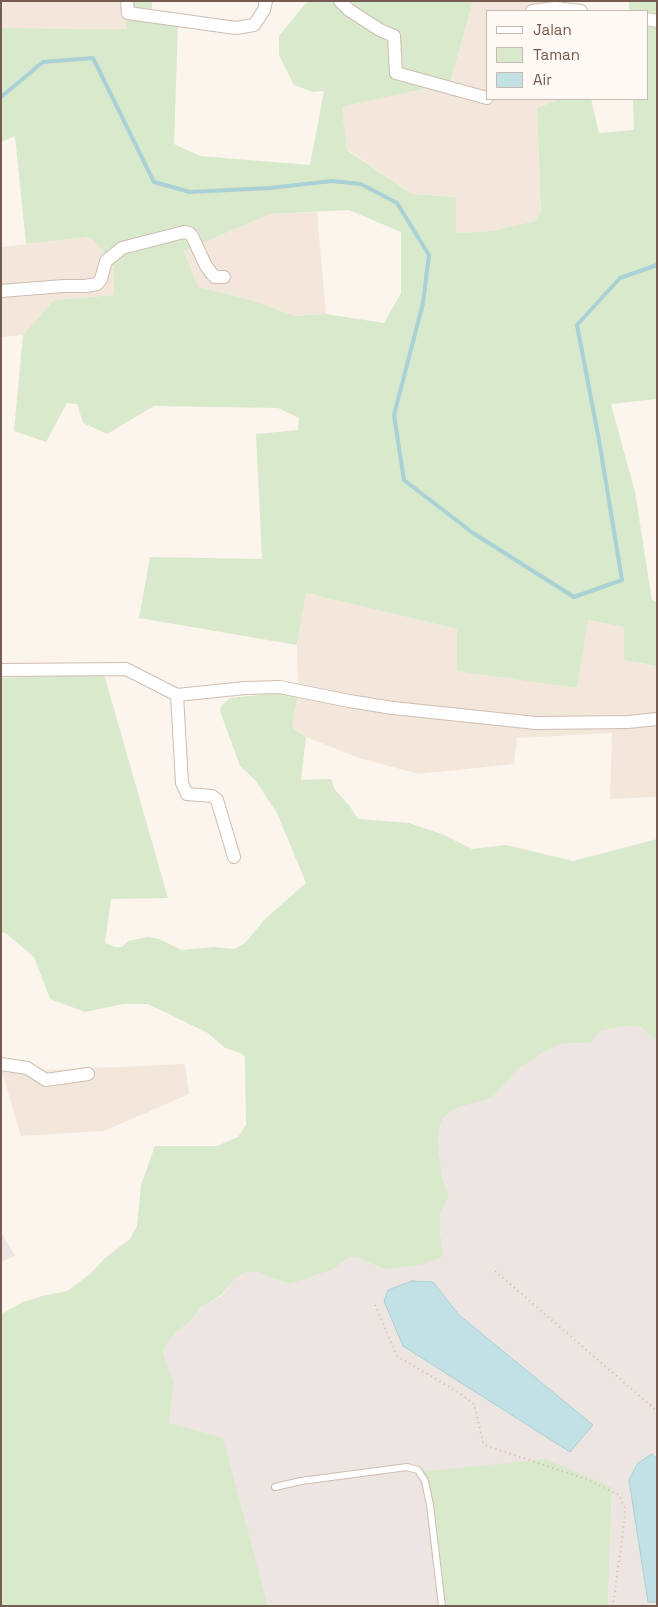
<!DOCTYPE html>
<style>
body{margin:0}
#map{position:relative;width:658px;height:1607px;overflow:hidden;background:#fcf5ed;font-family:"Space Grotesk",sans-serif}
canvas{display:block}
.frame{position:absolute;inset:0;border:2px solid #765c50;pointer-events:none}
.legend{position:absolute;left:486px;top:10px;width:162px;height:90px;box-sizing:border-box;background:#fef9f3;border:1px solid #c8bab2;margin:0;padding:6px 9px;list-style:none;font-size:15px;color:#765c50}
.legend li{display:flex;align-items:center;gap:10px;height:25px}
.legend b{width:25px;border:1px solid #c8bab2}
</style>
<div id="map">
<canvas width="658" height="1607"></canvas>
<div class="frame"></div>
<ul class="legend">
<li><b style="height:6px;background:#fff"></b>Jalan</li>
<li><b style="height:14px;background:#d9e9cb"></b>Taman</li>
<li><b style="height:14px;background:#c2e1e5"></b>Air</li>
</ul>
</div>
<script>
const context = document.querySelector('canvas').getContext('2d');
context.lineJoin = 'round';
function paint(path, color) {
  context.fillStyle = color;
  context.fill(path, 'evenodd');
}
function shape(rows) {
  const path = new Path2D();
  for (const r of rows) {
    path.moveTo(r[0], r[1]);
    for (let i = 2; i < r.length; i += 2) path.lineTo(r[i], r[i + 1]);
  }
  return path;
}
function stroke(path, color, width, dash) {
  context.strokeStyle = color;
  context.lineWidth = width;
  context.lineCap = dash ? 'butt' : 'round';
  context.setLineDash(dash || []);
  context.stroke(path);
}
paint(shape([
 [1,1,128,1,127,29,1,28],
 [473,1,562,1,563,9,601,10,601,11,487,11,487,99,560,99,537,108,541,211,535,221,491,231,456,233,456,197,412,194,347,149,342,107,450,83],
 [317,212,326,314,295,316,251,300,198,287,184,251,270,214],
 [90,237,113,261,114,295,54,300,23,335,1,337,1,247],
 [306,593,457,629,577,688,587,620,625,627,624,660,657,666,657,797,610,799,612,733,517,738,514,764,419,774,359,758,306,737,292,727,298,694,297,645],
 [185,1064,189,1094,104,1131,21,1136,2,1072]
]), '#f3e7db');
paint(shape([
 [624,1026,641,1027,654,1039,657,1040,657,1606,608,1606,612,1488,421,1472,445,1606,268,1606,223,1439,169,1423,174,1383,163,1353,165,1347,175,1333,191,1321,199,1309,221,1296,236,1278,246,1272,257,1272,290,1284,332,1270,350,1257,360,1258,384,1269,443,1250,440,1233,440,1214,449,1196,442,1177,438,1140,441,1122,446,1115,454,1109,492,1098,517,1070,547,1050,565,1043,589,1043,601,1031],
 [1,1232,15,1256,1,1262]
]), '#ece5e1');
paint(shape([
 [128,1,152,1,152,23,178,25,174,144,200,156,310,165,324,91,313,92,294,85,279,55,279,36,306,3,310,1,337,1,352,4,354,1,473,1,450,83,342,107,347,150,412,194,456,197,456,233,491,231,535,221,541,211,537,108,560,99,591,99,599,133,634,130,633,99,647,99,647,11,629,11,629,1,657,1,657,399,611,404,635,492,652,600,657,602,657,666,624,660,624,627,588,620,577,688,457,671,457,629,306,593,297,645,139,618,150,557,262,559,256,434,298,430,299,418,278,408,154,406,107,434,83,423,77,404,67,403,46,442,14,431,23,335,54,300,114,295,113,262,90,237,26,244,15,136,1,142,1,28,126,29],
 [349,210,401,232,401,293,384,323,326,314,295,316,251,300,198,287,184,251,270,214],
 [104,674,168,898,111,899,105,943,115,947,122,947,128,941,148,937,159,939,182,950,214,947,234,949,244,944,266,918,306,883,277,813,255,780,240,766,220,711,221,706,230,698,270,694,298,694,292,727,306,737,301,780,331,779,335,790,349,805,358,819,409,823,444,835,472,849,506,845,573,861,657,839,657,1040,654,1039,641,1027,624,1026,601,1031,590,1043,565,1043,547,1050,517,1070,492,1098,454,1109,446,1115,441,1122,438,1140,442,1177,449,1196,440,1214,440,1233,443,1250,441,1257,422,1265,384,1269,360,1258,350,1257,332,1270,290,1284,257,1272,246,1272,236,1278,221,1295,199,1309,191,1321,175,1333,165,1347,163,1353,174,1383,169,1423,223,1438,268,1606,1,1606,1,1314,23,1302,42,1296,67,1291,90,1274,105,1258,130,1239,137,1226,141,1185,155,1146,217,1146,238,1137,246,1125,245,1057,243,1054,225,1048,208,1033,148,1004,123,1004,85,1012,50,999,34,957,7,934,1,932,1,678],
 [545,1459,612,1487,608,1606,445,1606,421,1472]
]), '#d9e9cb');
const water = shape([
 [412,1281,433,1282,459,1315,593,1425,570,1452,403,1346,384,1301,388,1290,412,1281],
 [652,1454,657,1459,657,1602,648,1602,629,1480,638,1463,652,1454]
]);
paint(water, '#c2e1e5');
stroke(water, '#a9d1d6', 1);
stroke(shape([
 [1,97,43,62,93,58,154,182,190,192,270,188,332,181,361,184,397,203,429,255,423,303,394,415,404,480,473,533,574,597,622,580,599,440,577,325,620,278,657,265]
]), '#a9d1d6', 4);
const lane = shape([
 [275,1487,301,1481,407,1467,418,1470,425,1481,430,1505,442,1606]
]);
const street = shape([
 [127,1,128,13,236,28,254,25,264,10,266,1],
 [340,1,349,10,380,30,394,36,396,73,487,98],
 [532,11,555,8,581,11],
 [647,19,657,21],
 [1,291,64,286,85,286,97,284,101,279,106,261,122,248,184,232,189,233,192,236,206,266,212,274,215,277,224,277],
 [1,670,126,669,177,695,245,688,280,687,349,701,393,708,536,723,628,722,657,719],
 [177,695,182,783,187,794,212,796,217,800,234,857],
 [1,1064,27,1068,46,1080,88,1074]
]);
stroke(lane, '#cebdb2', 8);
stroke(street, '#cebdb2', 14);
stroke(shape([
 [495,1271,657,1411],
 [375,1305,397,1356,461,1394,474,1404,483,1442,487,1446,586,1479,619,1495,625,1508,625,1516,613,1606]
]), '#d5b8a8', 2, [1, 4]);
stroke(lane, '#fff', 6);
stroke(street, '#fff', 12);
</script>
